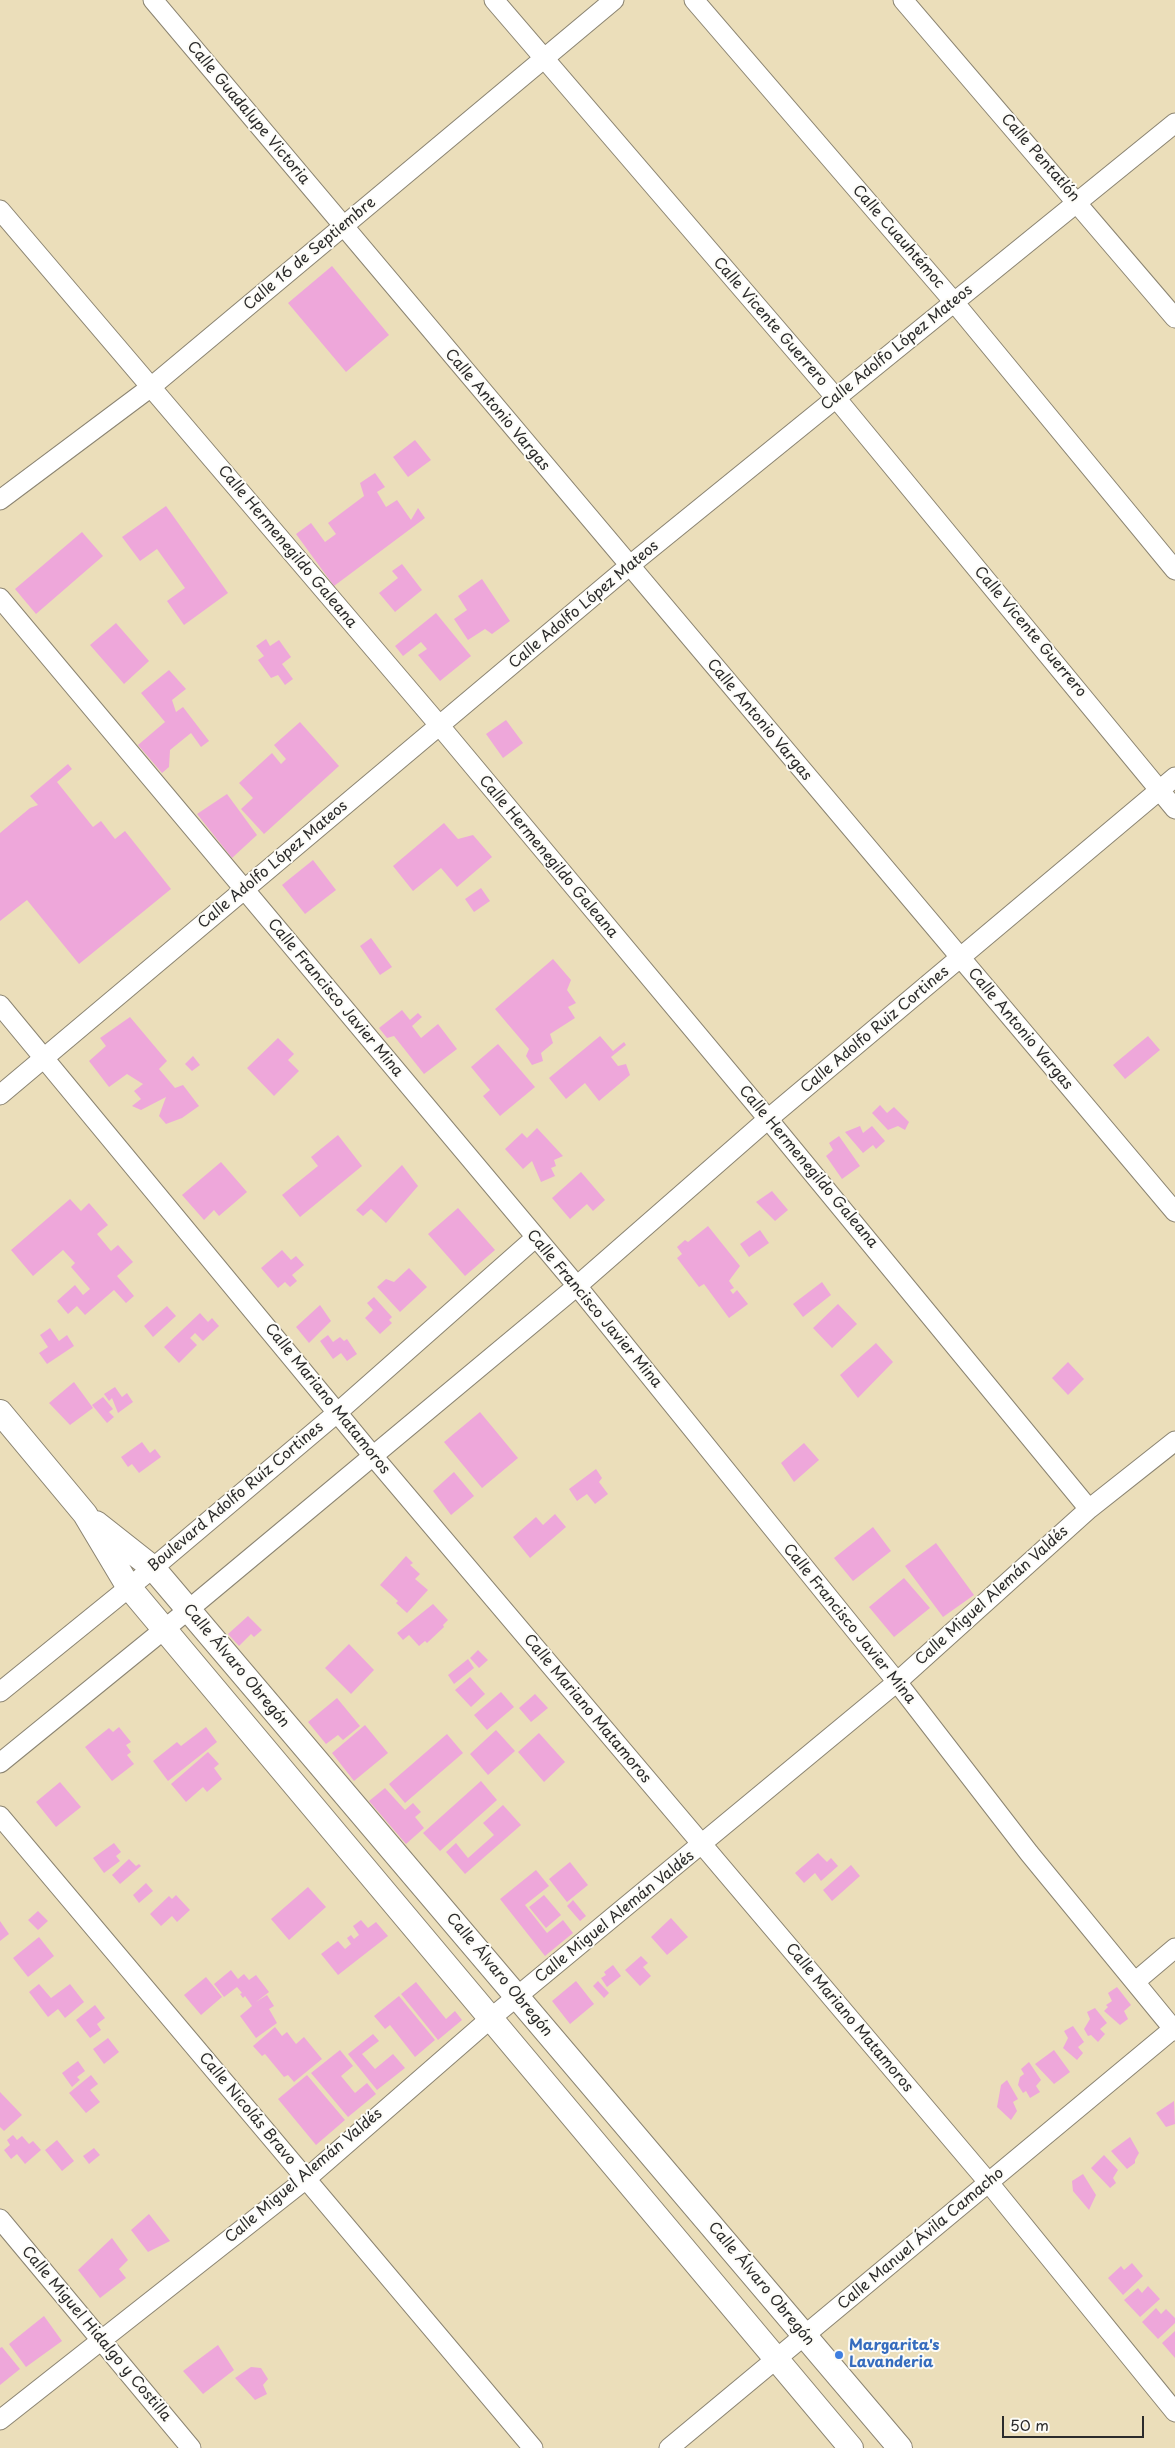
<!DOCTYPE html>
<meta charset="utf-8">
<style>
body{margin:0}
#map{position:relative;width:1175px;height:2448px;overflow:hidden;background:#ebdeba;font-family:"Playpen Sans",sans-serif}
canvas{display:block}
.scale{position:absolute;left:1002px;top:2416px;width:142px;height:22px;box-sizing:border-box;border:2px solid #2b2b2b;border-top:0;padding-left:6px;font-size:15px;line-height:18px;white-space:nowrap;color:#2b2b2b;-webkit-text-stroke:4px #fdfcf7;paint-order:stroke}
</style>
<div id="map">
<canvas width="1175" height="2448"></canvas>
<div class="scale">50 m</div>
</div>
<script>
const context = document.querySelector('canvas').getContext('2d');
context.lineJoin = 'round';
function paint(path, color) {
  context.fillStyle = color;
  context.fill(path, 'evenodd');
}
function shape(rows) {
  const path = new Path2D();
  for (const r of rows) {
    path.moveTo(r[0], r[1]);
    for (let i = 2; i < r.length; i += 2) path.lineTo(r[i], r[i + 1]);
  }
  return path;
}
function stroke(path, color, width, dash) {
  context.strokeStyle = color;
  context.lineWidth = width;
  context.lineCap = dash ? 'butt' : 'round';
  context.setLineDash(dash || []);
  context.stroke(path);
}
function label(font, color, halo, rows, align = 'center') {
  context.font = font + ' "Playpen Sans",sans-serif';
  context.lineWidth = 4;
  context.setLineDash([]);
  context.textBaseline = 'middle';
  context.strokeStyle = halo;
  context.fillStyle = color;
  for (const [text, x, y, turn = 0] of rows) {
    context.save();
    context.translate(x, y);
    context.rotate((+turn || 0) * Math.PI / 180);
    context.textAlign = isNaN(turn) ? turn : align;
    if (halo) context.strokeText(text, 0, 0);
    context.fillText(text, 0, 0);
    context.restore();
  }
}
paint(shape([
 [332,266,389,335,346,372,288,303],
 [415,440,431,460,408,477,393,457],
 [375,473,385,487,377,492,386,507,397,500,411,520,418,508,425,518,334,586,296,534,311,523,325,542,336,534,328,523,364,496,360,483],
 [166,506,228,593,184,625,167,601,185,588,157,549,140,561,122,537],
 [82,532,103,556,36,614,15,589],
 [402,564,422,590,395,612,379,593,398,578,392,571],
 [482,579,510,621,492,634,485,629,468,640,454,619,467,610,458,596],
 [436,613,471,656,440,681,418,655,427,649,421,642,403,656,395,646],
 [116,623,149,661,124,684,90,645],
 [266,639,270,646,279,640,291,657,282,664,293,679,285,685,278,675,271,678,258,660,264,656,256,646],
 [169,670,186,689,172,700,176,712,183,707,209,741,201,747,191,733,170,750,169,767,162,773,138,745,165,722,141,693],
 [506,720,523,743,503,758,486,734],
 [300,722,339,766,264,834,241,809,253,798,239,783,272,753,281,764,286,759,274,745],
 [68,764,72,769,57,782,93,827,101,821,115,839,125,831,171,889,79,964,27,900,0,921,0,833,30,808,38,805,30,796],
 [227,794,257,835,232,858,197,814],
 [444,823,458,839,473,835,492,857,457,887,441,868,413,891,393,866],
 [313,860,336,890,305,914,282,885],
 [481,888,490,901,474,912,465,899],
 [371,938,392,967,380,975,360,946],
 [553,959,571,980,567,990,576,1003,568,1007,575,1018,550,1034,553,1043,541,1053,543,1061,532,1065,526,1056,529,1049,495,1009],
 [402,1010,410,1020,418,1013,422,1017,412,1026,421,1038,438,1024,457,1049,424,1074,394,1036,387,1038,379,1028],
 [130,1017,167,1061,159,1069,175,1088,183,1085,199,1106,182,1118,166,1124,159,1116,166,1097,141,1110,132,1106,141,1099,134,1091,143,1084,127,1074,109,1087,89,1061,106,1046,100,1038],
 [600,1036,613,1051,624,1042,626,1045,611,1057,618,1066,626,1064,630,1075,599,1101,585,1083,566,1099,549,1078],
 [1148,1036,1160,1050,1125,1079,1113,1065],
 [278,1038,294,1054,288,1060,299,1071,274,1096,247,1068],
 [498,1044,535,1087,500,1116,483,1096,490,1090,471,1067],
 [193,1056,200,1065,192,1071,185,1064],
 [880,1105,887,1113,894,1107,909,1122,905,1130,898,1126,888,1130,872,1113],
 [860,1126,863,1133,872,1126,885,1141,876,1149,873,1145,863,1153,845,1132],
 [537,1128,563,1156,554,1160,556,1166,551,1168,555,1176,541,1182,532,1161,523,1169,505,1149,522,1133,527,1138],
 [338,1135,362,1166,300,1217,282,1195,318,1166,311,1157],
 [839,1136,860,1166,842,1179,826,1156,833,1150,829,1143],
 [221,1162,247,1192,219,1216,214,1210,204,1220,182,1195],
 [402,1165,418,1186,386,1223,371,1209,363,1216,356,1210],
 [581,1172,605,1200,593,1211,587,1204,570,1219,552,1198],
 [772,1191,788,1210,775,1221,756,1202],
 [70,1199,81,1211,89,1203,108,1225,97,1234,111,1251,118,1245,133,1262,117,1276,134,1296,126,1303,114,1290,85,1315,77,1306,68,1314,57,1301,75,1285,83,1295,90,1289,71,1267,75,1263,63,1250,33,1276,11,1250],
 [458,1208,495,1250,465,1276,428,1234],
 [708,1226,740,1266,731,1278,729,1281,734,1288,730,1290,733,1294,737,1290,748,1304,729,1318,704,1284,699,1287,677,1258,682,1254,677,1247,685,1240,688,1242],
 [760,1230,769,1243,749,1257,740,1244],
 [282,1250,291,1260,296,1256,304,1265,292,1275,297,1281,290,1287,285,1282,278,1288,261,1268],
 [409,1268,427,1287,400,1312,377,1287,386,1279,394,1282],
 [822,1282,831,1295,803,1317,793,1304],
 [374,1297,392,1317,389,1320,392,1323,380,1334,365,1318,373,1310,367,1303],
 [838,1304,857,1324,832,1348,813,1328],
 [320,1305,331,1321,309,1343,296,1327],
 [167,1306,176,1316,153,1337,144,1326],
 [200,1313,208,1322,212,1318,219,1326,203,1341,195,1333,190,1338,197,1345,179,1363,164,1347],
 [50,1328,59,1341,67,1335,74,1346,47,1364,39,1353,48,1347,40,1335],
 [328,1335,333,1342,340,1337,344,1341,347,1339,357,1354,347,1361,341,1353,333,1359,320,1341],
 [876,1343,893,1362,858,1398,840,1375],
 [1068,1362,1084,1379,1068,1395,1052,1378],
 [74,1382,93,1408,70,1425,49,1403],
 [115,1387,122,1397,127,1393,133,1402,118,1413,112,1398,109,1401,104,1394],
 [103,1397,113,1409,109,1412,114,1417,107,1423,92,1405],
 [480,1412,518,1458,482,1488,444,1442],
 [142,1442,150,1453,155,1449,161,1457,139,1473,132,1464,128,1467,121,1457],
 [804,1443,819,1460,794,1482,781,1463],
 [596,1469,602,1478,599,1482,608,1494,595,1504,587,1494,577,1501,569,1489],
 [454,1472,474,1496,451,1515,433,1491],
 [555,1514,566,1527,530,1558,513,1537,536,1517,543,1525],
 [873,1527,891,1551,853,1581,834,1558],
 [936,1543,974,1595,943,1617,905,1566],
 [406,1556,413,1563,410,1565,420,1574,415,1579,428,1590,407,1613,396,1603,398,1601,380,1585],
 [904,1578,930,1608,894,1637,869,1607],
 [433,1604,448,1620,443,1625,444,1627,427,1643,425,1641,419,1646,409,1635,403,1640,397,1633],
 [248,1616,262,1630,254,1637,251,1634,239,1646,228,1634],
 [349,1644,374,1670,351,1694,325,1668],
 [478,1650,488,1660,479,1668,470,1658],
 [468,1659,474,1668,454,1684,448,1675],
 [470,1677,485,1694,471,1707,455,1690],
 [501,1692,514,1707,487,1730,474,1715],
 [535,1694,548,1708,531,1722,519,1708],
 [337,1698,360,1726,343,1740,338,1735,326,1744,308,1722],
 [365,1725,388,1753,354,1781,332,1753],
 [119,1727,131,1742,126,1745,131,1752,127,1755,134,1764,112,1781,85,1747,109,1728,113,1732],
 [206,1727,217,1742,168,1781,153,1761,177,1742,181,1746],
 [496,1730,515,1751,488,1775,470,1754],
 [539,1733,565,1762,544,1782,518,1752],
 [447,1734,463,1753,405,1803,389,1784],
 [208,1752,219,1764,214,1768,222,1779,207,1792,203,1787,186,1802,171,1784],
 [481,1781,497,1800,440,1851,423,1833],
 [60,1782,81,1807,56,1827,36,1802],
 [385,1788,405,1810,413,1803,421,1812,415,1817,424,1828,406,1844,369,1801],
 [503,1805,521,1825,465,1874,446,1852,456,1843,468,1858,494,1835,483,1823],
 [114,1843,121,1852,116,1856,120,1861,104,1873,93,1858],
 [818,1853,827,1862,831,1858,838,1866,821,1881,815,1873,804,1883,795,1873],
 [129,1859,136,1866,139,1864,141,1866,120,1884,112,1875],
 [570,1862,588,1885,567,1902,549,1879],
 [851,1865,860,1876,832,1901,823,1890],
 [536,1870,549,1886,525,1905,547,1933,563,1920,573,1933,545,1956,500,1899],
 [146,1883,153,1891,139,1903,133,1895],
 [308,1887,326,1907,289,1940,271,1919],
 [176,1895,190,1910,177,1922,172,1916,161,1926,150,1914,169,1896,172,1899],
 [544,1895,561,1915,546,1928,529,1907],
 [573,1900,586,1916,580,1921,567,1906],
 [38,1911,48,1921,38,1930,28,1920],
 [671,1918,688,1937,667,1955,651,1937],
 [361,1920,368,1928,376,1922,388,1936,338,1975,321,1954,338,1941,345,1949,351,1944,347,1938,351,1935,354,1939,359,1935,353,1926],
 [0,1921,9,1934,0,1941],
 [39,1937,54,1956,28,1977,13,1958],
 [641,1956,648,1963,643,1967,651,1976,640,1986,625,1970],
 [613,1965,621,1976,607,1987,601,1978,606,1975,604,1972],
 [231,1970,238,1979,244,1974,249,1980,256,1975,269,1992,256,2002,267,1995,274,2006,269,2009,277,2023,256,2038,240,2016,252,2006,245,1996,243,1998,240,1994,242,1993,237,1987,224,1997,214,1984],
 [206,1977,222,1997,201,2015,184,1995],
 [576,1981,594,2004,570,2024,552,2001],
 [598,1981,609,1993,604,1998,593,1986],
 [416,1982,446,2019,455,2011,462,2020,438,2040,401,1994],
 [39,1984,51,1998,70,1984,84,2002,65,2018,58,2009,48,2017,29,1992],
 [1117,1987,1131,2005,1124,2011,1128,2019,1120,2025,1104,2011,1108,2007,1106,2005,1112,2001,1108,1993],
 [399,1996,435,2040,415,2057,390,2025,385,2029,374,2016],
 [95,2005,105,2018,97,2024,101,2030,90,2038,76,2020],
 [1095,2008,1107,2023,1100,2029,1105,2034,1098,2042,1091,2035,1088,2036,1084,2029,1090,2019,1087,2012],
 [1073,2026,1084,2042,1078,2047,1083,2053,1077,2060,1063,2048,1068,2038,1064,2031],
 [275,2027,282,2036,287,2032,296,2044,304,2037,322,2059,294,2082,288,2075,284,2077,265,2054,262,2056,253,2046],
 [373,2034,379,2041,362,2054,375,2069,393,2054,405,2068,377,2090,348,2054],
 [108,2038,119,2052,104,2064,93,2049],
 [340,2050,353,2066,341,2076,355,2093,367,2083,376,2094,348,2117,311,2073],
 [1054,2050,1070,2072,1054,2084,1035,2064],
 [78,2061,85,2071,77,2077,80,2080,72,2087,62,2073],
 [1029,2062,1041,2080,1036,2086,1040,2092,1030,2098,1026,2091,1023,2093,1018,2085,1020,2077,1024,2074,1021,2069],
 [91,2075,98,2084,90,2090,100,2102,86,2113,69,2093],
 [307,2075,345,2120,316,2145,278,2099],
 [1007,2080,1018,2099,1013,2102,1017,2111,1011,2120,997,2107,1001,2085],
 [0,2092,22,2115,4,2131,0,2127],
 [1174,2101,1175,2124,1166,2127,1156,2113],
 [13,2135,17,2140,22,2136,29,2144,33,2141,41,2150,25,2164,17,2154,11,2159,4,2150,10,2145,7,2140],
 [1130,2137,1139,2153,1135,2160,1135,2163,1127,2169,1111,2151],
 [57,2140,74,2161,62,2171,45,2150],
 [94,2148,100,2155,89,2164,83,2156],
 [1104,2155,1118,2170,1113,2178,1116,2183,1110,2188,1091,2168],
 [1083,2174,1096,2195,1089,2210,1073,2191,1072,2181],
 [149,2214,170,2241,148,2252,131,2230],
 [112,2238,128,2260,119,2269,126,2278,100,2298,78,2270],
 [1132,2263,1143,2276,1123,2295,1108,2278,1121,2266,1124,2270],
 [1148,2286,1160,2299,1140,2317,1124,2300,1138,2288,1142,2293],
 [1156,2308,1161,2314,1166,2309,1175,2318,1175,2323,1158,2339,1142,2322],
 [44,2316,62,2341,26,2367,9,2344],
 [1175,2331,1175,2358,1162,2343],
 [218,2345,234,2370,203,2394,183,2371],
 [2,2347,20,2369,0,2385,0,2348],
 [251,2367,261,2368,268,2379,263,2385,267,2394,255,2400,235,2378]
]), '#eea7da');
const minor = shape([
 [153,0,1175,1212],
 [494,0,836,398,1175,809],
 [694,0,954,302,1175,570],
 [903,0,1175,318],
 [0,210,439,725,768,1119,1089,1509],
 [0,500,151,387,614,0],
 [0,598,577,1286,897,1682,1029,1853,1175,2031],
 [0,1005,373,1456,989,2183,1175,2412],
 [0,1095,629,566,1175,123],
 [0,1692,153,1568,338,1412,535,1238],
 [0,1763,188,1610,577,1286,768,1119,1175,777],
 [0,1816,533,2448],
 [1136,1981,1175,1948],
 [0,2219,191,2448],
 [0,2420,306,2179,491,2018,897,1682,1089,1509,1175,1441],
 [669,2448,1173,2029]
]);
const tertiary = shape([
 [0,1412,85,1514,128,1586,851,2448],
 [96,1523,153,1568,900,2448]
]);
stroke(minor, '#8b8472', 21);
stroke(tertiary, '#8b8472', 26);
stroke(minor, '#fff', 19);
stroke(tertiary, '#fff', 24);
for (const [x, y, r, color] of [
 [839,2355,5,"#3f7fe0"]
]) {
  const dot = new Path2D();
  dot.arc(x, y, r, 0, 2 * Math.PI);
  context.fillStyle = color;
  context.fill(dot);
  stroke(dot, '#fdfcf7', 2);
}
label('15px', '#2b2b2b', '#fdfcf7', [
 ["Calle Guadalupe Victoria",248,113,50],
 ["Calle Pentatlón",1040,158,49],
 ["Calle Cuauhtémoc",898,237,49],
 ["Calle 16 de Septiembre",310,254,-40],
 ["Calle Vicente Guerrero",770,322,49],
 ["Calle Adolfo López Mateos",897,348,-39],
 ["Calle Antonio Vargas",497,410,50],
 ["Calle Hermenegildo Galeana",287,547,50],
 ["Calle Adolfo López Mateos",584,605,-40],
 ["Calle Vicente Guerrero",1030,632,50],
 ["Calle Antonio Vargas",759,720,50],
 ["Calle Hermenegildo Galeana",548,857,50],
 ["Calle Adolfo López Mateos",273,865,-40],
 ["Calle Francisco Javier Mina",335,998,50],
 ["Calle Antonio Vargas",1020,1029,50],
 ["Calle Adolfo Ruiz Cortines",875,1030,-40],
 ["Calle Hermenegildo Galeana",808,1167,50],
 ["Calle Francisco Javier Mina",594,1309,50],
 ["Calle Mariano Matamoros",327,1399,51],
 ["Boulevard Adolfo Ruíz Cortines",236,1497,-40],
 ["Calle Miguel Alemán Valdés",992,1596,-42],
 ["Calle Francisco Javier Mina",849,1624,51],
 ["Calle Álvaro Obregón",236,1666,50],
 ["Calle Mariano Matamoros",587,1709,50],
 ["Calle Miguel Alemán Valdés",615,1917,-39],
 ["Calle Álvaro Obregón",499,1975,50],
 ["Calle Mariano Matamoros",849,2018,50],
 ["Calle Nicolás Bravo",247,2109,50],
 ["Calle Miguel Alemán Valdés",304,2176,-40],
 ["Calle Manuel Ávila Camacho",921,2239,-40],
 ["Calle Álvaro Obregón",761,2284,50],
 ["Calle Miguel Hidalgo y Costilla",96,2334,50]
]);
label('bold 15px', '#366cbe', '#fdfcf7', [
 ["Margarita's",849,2346],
 ["Lavanderia",849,2363]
], 'left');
</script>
